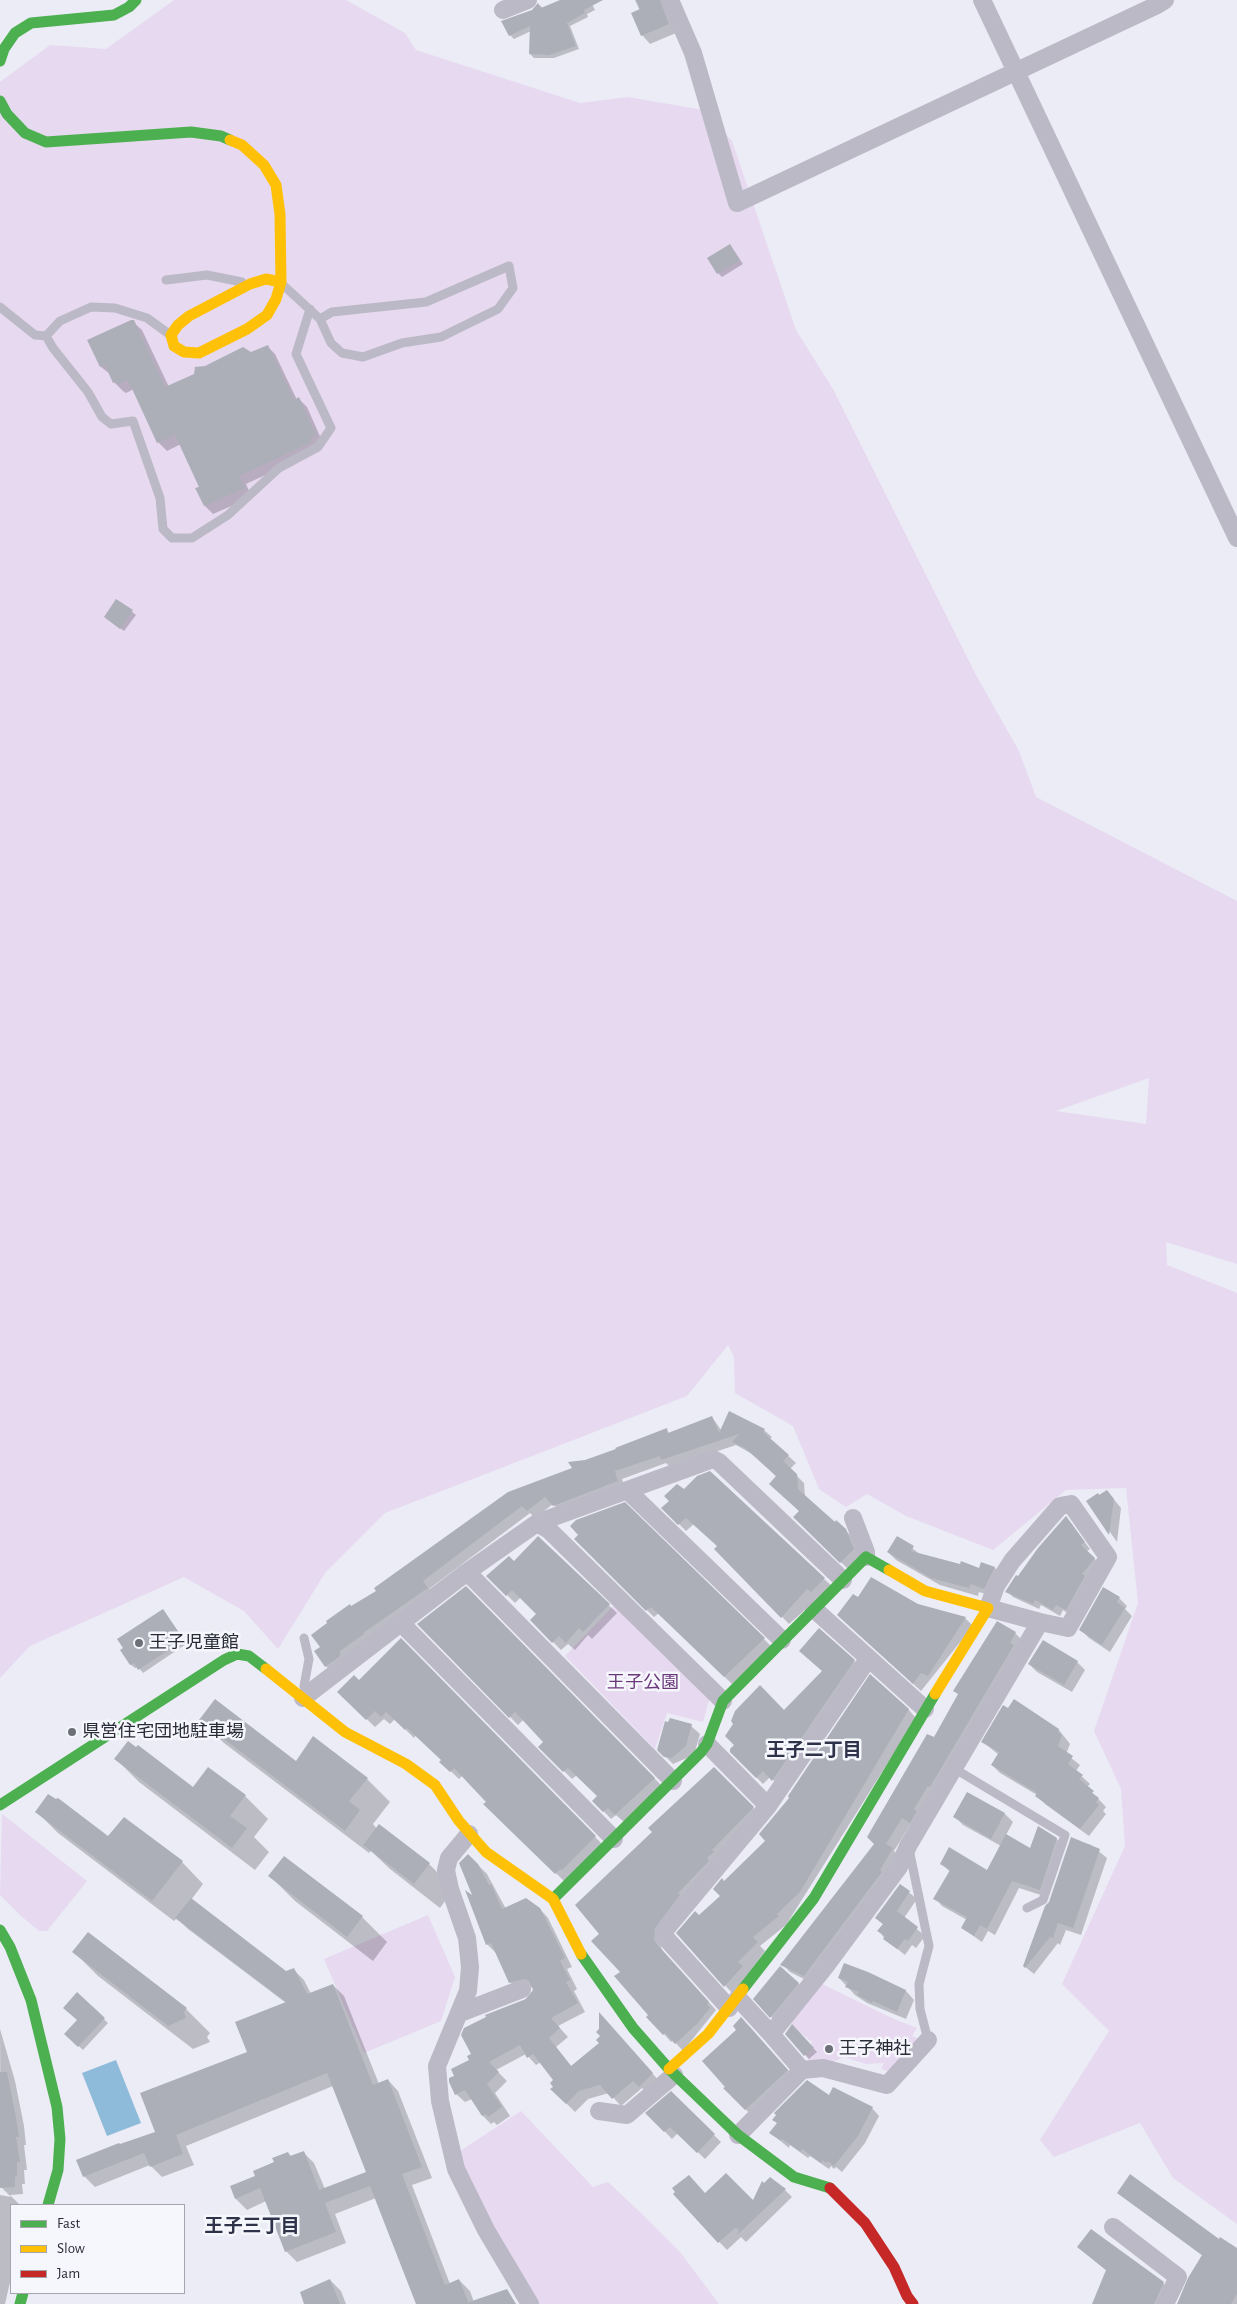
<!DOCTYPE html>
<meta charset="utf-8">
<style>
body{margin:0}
#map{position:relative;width:1237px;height:2304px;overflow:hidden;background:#ebecf6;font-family:"Alegreya Sans",sans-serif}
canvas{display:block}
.legend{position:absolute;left:10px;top:2204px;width:175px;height:90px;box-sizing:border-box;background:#f6f7fd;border:1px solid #a4a5ad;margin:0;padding:6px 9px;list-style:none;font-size:15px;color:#292b36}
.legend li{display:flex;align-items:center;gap:10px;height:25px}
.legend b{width:25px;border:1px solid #a4a5ad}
</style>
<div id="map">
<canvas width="1237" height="2304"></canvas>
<ul class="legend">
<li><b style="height:6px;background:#4caf50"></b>Fast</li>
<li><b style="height:6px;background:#ffc107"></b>Slow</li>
<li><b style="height:6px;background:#c62828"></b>Jam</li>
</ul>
</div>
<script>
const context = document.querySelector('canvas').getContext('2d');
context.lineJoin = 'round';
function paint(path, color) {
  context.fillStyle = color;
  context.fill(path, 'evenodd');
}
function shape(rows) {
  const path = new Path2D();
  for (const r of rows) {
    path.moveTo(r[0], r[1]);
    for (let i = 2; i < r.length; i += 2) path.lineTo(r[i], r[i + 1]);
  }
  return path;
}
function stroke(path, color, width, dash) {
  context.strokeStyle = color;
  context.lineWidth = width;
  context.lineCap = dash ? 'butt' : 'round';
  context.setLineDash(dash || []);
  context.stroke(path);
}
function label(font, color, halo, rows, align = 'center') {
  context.font = font + ' "Alegreya Sans","Noto Sans JP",sans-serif';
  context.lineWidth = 5;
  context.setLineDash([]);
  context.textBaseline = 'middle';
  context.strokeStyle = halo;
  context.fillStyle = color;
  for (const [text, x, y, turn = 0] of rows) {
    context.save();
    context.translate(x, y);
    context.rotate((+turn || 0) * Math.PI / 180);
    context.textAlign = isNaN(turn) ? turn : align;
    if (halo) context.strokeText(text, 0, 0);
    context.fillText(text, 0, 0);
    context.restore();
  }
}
paint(shape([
 [174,0,346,0,405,33,416,50,580,103,628,97,703,110,732,141,796,330,833,389,976,675,1019,751,1036,797,1237,901,1237,1264,1166,1242,1167,1265,1237,1293,1237,2224,1173,2178,1140,2123,1054,2157,1040,2140,1109,2031,1062,1984,1125,1846,1121,1789,1094,1731,1138,1603,1126,1488,1066,1490,993,1550,906,1516,867,1494,846,1507,819,1489,793,1426,735,1393,734,1357,728,1345,687,1396,385,1513,325,1573,278,1649,244,1611,184,1577,30,1646,0,1678,0,82,50,45,106,49],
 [1149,1078,1146,1124,1056,1111],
 [615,1604,710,1697,703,1722,667,1713,655,1749,565,1656],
 [2,1814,87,1881,47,1931,39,1931,21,1916,0,1895],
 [428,1915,455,1977,441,2021,364,2053,324,1959],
 [822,1984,894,2019,917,2028,912,2036,921,2040,893,2073,881,2069,884,2063,866,2064,844,2057,829,2064,809,2061,805,2054,812,2042,792,2026,788,2015],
 [521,2111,593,2187,608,2182,643,2215,680,2252,719,2304,536,2304,477,2198,457,2153]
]), '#e7d9f0');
paint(shape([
 [116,2060,141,2123,107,2136,82,2073]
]), '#8fbbda');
paint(shape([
 [574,0,590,0,595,10,587,14,588,17,570,26,579,49,554,58,534,58,530,54,531,31,514,39,510,35,538,4,543,8],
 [635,0,663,0,676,33,650,44,642,35,640,11],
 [730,245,743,264,722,277,718,273],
 [133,322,142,330,169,387,267,346,275,354,297,400,299,399,307,407,323,443,319,450,246,484,252,497,213,514,205,506,197,489,201,487,181,444,167,451,159,443,134,389,126,393,123,391,114,382,110,374,101,367],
 [117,600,136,615,124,631,109,620],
 [712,1417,721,1430,764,1430,772,1437,770,1439,796,1463,790,1469,804,1483,805,1497,853,1537,860,1557,848,1569,794,1517,800,1511,777,1477,754,1455,736,1445,670,1467,666,1463,622,1479,625,1488,562,1513,553,1504,535,1518,530,1513,429,1589,435,1596,333,1674,326,1666,322,1647,352,1608,585,1461,666,1430,670,1434],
 [1107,1491,1121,1508,1117,1542,1088,1501],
 [670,1501,824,1579,832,1586,789,1624,716,1549,718,1546,694,1524,686,1531,663,1508],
 [624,1504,771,1646,732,1684,659,1613,654,1617,575,1539],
 [1066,1518,1090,1549,1087,1551,1101,1565,1072,1616,1063,1610,1060,1616,1041,1605,1039,1609,1013,1597,1007,1591],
 [898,1537,921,1555,980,1570,982,1564,995,1568,1003,1577,992,1596,979,1592,978,1596,940,1585,896,1560,888,1552],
 [538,1538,617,1613,592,1639,588,1635,575,1650,568,1644,561,1650,531,1620,538,1614,521,1597,515,1603,488,1576,514,1563],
 [466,1588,662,1786,624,1822,616,1815,611,1819,594,1801,599,1796,577,1775,572,1779,540,1747,545,1742,524,1719,518,1725,419,1624],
 [1119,1598,1127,1606,1125,1609,1132,1616,1110,1652,1089,1638,1081,1630],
 [859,1599,918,1605,965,1618,973,1626,921,1691,847,1623],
 [163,1610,186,1644,143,1673,138,1667,135,1668,131,1665,122,1651],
 [1015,1633,1023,1641,918,1829,910,1825,894,1851,900,1857,812,1983,790,1972,782,1964,876,1844,934,1739],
 [401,1640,603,1845,564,1881,485,1804,487,1802,463,1775,459,1779,441,1762,443,1760,416,1735,414,1738,395,1719,390,1724,384,1719,375,1727,339,1692,359,1682],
 [854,1661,861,1668,780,1786,770,1777,763,1784,731,1752,785,1712,823,1671],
 [1077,1662,1085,1670,1072,1692,1037,1672,1029,1664],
 [908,1709,916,1718,786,1925,760,1946,765,1951,733,1994,678,1933,699,1917,721,1896,724,1882],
 [200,1720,296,1762,367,1779,390,1802,373,1824,377,1829,380,1826,429,1864,454,1889,440,1908,390,1869,371,1851,369,1853,224,1743],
 [691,1726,700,1734,694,1755,673,1764,658,1749],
 [1059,1730,1070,1744,1066,1754,1080,1765,1076,1771,1090,1784,1087,1787,1106,1807,1103,1811,1106,1814,1089,1836,1045,1804,1037,1795,1000,1773,992,1765,999,1755,983,1742],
 [116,1759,193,1789,245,1796,268,1819,254,1837,269,1852,255,1870,139,1782],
 [714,1768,760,1815,662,1935,661,1947,663,1952,716,2010,683,2051,673,2040,671,2042,664,2034,616,1976,622,1972,600,1934,653,1832],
 [968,1793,1005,1814,1013,1822,1006,1835,1031,1850,1057,1839,1064,1846,1047,1897,1019,1888,995,1935,988,1931,982,1942,962,1928,967,1920,942,1906,935,1898,950,1872,941,1863,988,1871,1001,1846,963,1825,955,1817],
 [37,1812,182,1862,203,1884,191,1900,285,1973,293,1969,304,1980,311,1994,333,1985,344,1996,379,2084,388,2080,398,2091,432,2178,412,2185,450,2284,459,2280,470,2291,474,2302,481,2304,417,2304,376,2198,335,2214,346,2243,297,2262,286,2251,266,2201,247,2210,236,2199,231,2187,256,2176,288,2153,292,2157,303,2152,314,2163,325,2189,367,2173,333,2086,186,2146,194,2165,162,2177,150,2165,95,2187,84,2176,120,2145,157,2133,248,2052,286,2003,188,1929,177,1918,174,1921,58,1833],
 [1072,1839,1091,1845,1107,1858,1081,1935,1066,1930,1060,1945,1058,1943,1034,1974,1024,1966,1050,1903],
 [468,1855,487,1874,506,1909,540,1909,548,1918,572,1967,567,1969,577,1989,574,1991,585,2012,558,2026,568,2037,556,2047,572,2067,601,2043,607,2022,660,2082,648,2094,642,2088,621,2106,609,2093,588,2099,575,2112,552,2089,555,2087,555,2080,541,2062,536,2065,526,2054,496,2070,507,2081,495,2093,510,2116,497,2125,494,2122,491,2124,483,2116,472,2099,465,2102,456,2094,456,2076,471,2061,473,2054,534,1990,532,1987,518,1990,510,1982,496,1953,487,1944,475,1899],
 [270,1876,362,1917,387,1942,373,1961,295,1901],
 [900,1885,917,1899,904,1918,925,1936,916,1948,912,1945,905,1955,885,1939,879,1931,884,1925,876,1918],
 [88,1934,186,2009,210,2033,207,2037,210,2042,193,2049,98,1976,74,1952],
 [868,1973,906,1991,914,2000,906,2019,867,2003,855,1995,839,1978],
 [798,1983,806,1991,779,2025,755,1999],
 [77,1994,108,2023,83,2050,66,2034,78,2021],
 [749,2026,795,2078,754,2118,725,2088],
 [0,2029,15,2081,24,2126,26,2145,24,2145,27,2170,24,2170,25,2184,22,2184,23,2194,10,2195,20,2205,11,2205,11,2278,5,2304,0,2304,0,2195,11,2197,1,2187],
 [796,2030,817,2052,809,2059,786,2034],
 [671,2093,721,2142,705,2159,678,2133,672,2139,647,2113],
 [829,2097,872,2108,879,2116,865,2143,842,2172,836,2167,834,2169,831,2166,829,2169,810,2156,808,2158,790,2145,789,2148,771,2133,778,2124,774,2120,778,2115],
 [785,2190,792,2197,746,2242,741,2237,727,2250,674,2194,753,2202],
 [1118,2193,1237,2249,1237,2304,1178,2304,1203,2256],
 [1078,2247,1163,2283,1170,2291,1165,2304,1093,2304,1107,2271],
 [330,2280,341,2291,346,2304,306,2304]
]), '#0003');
paint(shape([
 [560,0,603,0,584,10,585,13,567,23,576,46,549,55,529,54,530,26,509,36,501,21,532,10,538,3,541,8],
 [636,0,660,0,669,24,641,36,631,13,640,9],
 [730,244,740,260,717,274,707,258],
 [131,320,134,320,165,387,194,374,195,367,205,366,243,347,251,352,268,345,294,400,299,397,316,435,310,438,312,442,239,476,245,488,204,506,195,488,199,487,175,435,157,443,128,380,117,385,116,382,113,383,105,365,100,367,87,340],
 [116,599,133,610,120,629,104,617],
 [729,1411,765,1429,763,1432,789,1455,783,1461,797,1474,798,1489,835,1522,836,1520,846,1529,854,1549,840,1563,793,1517,799,1511,769,1484,776,1476,745,1448,732,1442,739,1434,661,1460,660,1456,615,1471,618,1481,553,1506,545,1497,527,1511,522,1506,423,1581,428,1588,363,1633,364,1634,340,1651,340,1656,335,1660,325,1667,314,1651,320,1647,311,1635,327,1623,326,1621,350,1604,351,1606,376,1591,374,1588,508,1492,572,1468,568,1462,585,1460,616,1449,615,1448,667,1428,668,1433,712,1416,719,1433],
 [710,1471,825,1578,811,1592,807,1589,781,1618,714,1549,717,1546,686,1518,678,1525,661,1508,669,1501,664,1496,677,1484,684,1489,697,1476],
 [1107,1490,1114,1499,1109,1535,1086,1501,1098,1493,1099,1495],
 [625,1502,765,1638,724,1677,651,1607,646,1611,574,1539,578,1535,570,1526,576,1520],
 [1066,1516,1085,1542,1081,1545,1095,1558,1082,1574,1085,1576,1066,1610,1056,1605,1053,1610,1035,1600,1033,1604,1005,1592,1016,1575,1018,1576,1038,1548],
 [538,1536,610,1604,583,1632,579,1628,566,1643,559,1636,552,1643,530,1620,536,1614,512,1590,506,1596,486,1576,509,1556,514,1561],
 [897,1536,914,1546,911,1551,960,1564,961,1561,979,1568,981,1562,995,1567,984,1589,971,1584,969,1588,931,1578,887,1552],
 [871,1577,918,1604,966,1617,928,1676,921,1673,913,1684,837,1615,853,1594,858,1597],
 [466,1586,655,1778,615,1815,608,1808,603,1812,592,1801,597,1796,568,1768,563,1772,538,1747,543,1742,515,1712,509,1718,417,1624],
 [1103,1587,1120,1597,1117,1602,1125,1608,1102,1645,1079,1630],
 [163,1609,184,1640,138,1670,134,1663,130,1665,120,1650,123,1648,117,1639],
 [997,1621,1016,1632,1010,1643,1014,1645,930,1787,928,1786,914,1809,917,1811,910,1823,902,1818,886,1844,893,1848,880,1870,882,1872,804,1976,780,1965,874,1844,867,1837,927,1734,934,1737,958,1694,953,1691],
 [819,1628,855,1660,772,1781,763,1771,756,1778,730,1752,730,1749,734,1745,725,1736,733,1724,731,1721,735,1711,760,1685,784,1710,822,1671,799,1651],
 [401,1638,596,1836,562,1870,560,1869,555,1874,483,1804,486,1802,454,1768,450,1772,439,1762,441,1760,407,1728,405,1730,386,1712,381,1717,375,1711,366,1720,337,1692,354,1675,359,1680],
 [1043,1640,1078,1661,1064,1685,1028,1664],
 [870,1674,909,1709,800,1892,777,1914,779,1916,753,1937,758,1942,738,1962,743,1966,724,1987,676,1933,695,1911,699,1915,720,1896,713,1889,722,1878,724,1881,765,1841,759,1834,789,1798,788,1796],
 [215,1699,296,1761,313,1736,368,1778,349,1801,360,1810,345,1831,199,1720],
 [1014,1699,1059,1729,1058,1732,1062,1735,1058,1746,1073,1756,1068,1764,1083,1775,1079,1779,1094,1791,1092,1793,1099,1798,1096,1802,1099,1805,1080,1829,1035,1796,1037,1793,991,1765,999,1752,981,1742,1003,1705,1008,1708],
 [670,1718,692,1724,686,1746,672,1758,664,1757,657,1750,665,1721,668,1722],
 [128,1741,136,1747,138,1745,193,1787,208,1767,246,1795,230,1816,247,1828,232,1848,114,1759],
 [714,1767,754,1807,712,1850,714,1852,707,1858,709,1861,678,1893,680,1895,655,1928,654,1939,656,1943,709,2002,707,2004,710,2008,697,2024,675,2044,665,2033,663,2035,646,2017,648,2015,614,1976,620,1972,591,1941,599,1934,575,1905,652,1832,648,1828],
 [967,1792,1005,1813,991,1839,953,1817],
 [48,1794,56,1799,58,1798,108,1836,124,1817,183,1861,152,1901,35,1812],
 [379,1824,430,1863,414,1884,363,1845],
 [1038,1826,1057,1838,1040,1890,1012,1881,987,1929,980,1925,974,1936,961,1928,967,1917,933,1899,950,1870,940,1864,949,1847,987,1870,1006,1834,1030,1848],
 [1071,1837,1100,1849,1080,1908,1073,1928,1058,1923,1053,1938,1050,1937,1025,1968,1023,1966,1045,1906,1049,1902],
 [468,1854,478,1864,489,1885,491,1884,502,1909,526,1898,540,1908,565,1958,560,1961,570,1980,566,1982,578,2003,551,2018,560,2028,549,2038,571,2066,599,2043,596,2040,600,2036,596,2032,599,2029,599,2012,653,2073,639,2087,633,2081,612,2099,600,2085,579,2091,566,2104,550,2089,553,2087,550,2083,553,2080,533,2054,527,2058,520,2045,489,2062,499,2072,487,2084,502,2107,488,2117,486,2114,482,2116,465,2090,455,2095,449,2082,449,2078,454,2076,451,2069,469,2060,467,2056,471,2054,461,2035,464,2028,486,2017,485,2015,526,1999,533,1990,529,1981,524,1979,509,1983,491,1943,486,1945,465,1890,472,1895,459,1863],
 [284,1856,363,1916,347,1937,268,1876],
 [900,1884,910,1891,897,1911,918,1927,908,1941,905,1939,897,1949,883,1939,885,1936,877,1931,883,1924,875,1918],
 [191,1898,286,1971,294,1968,307,1994,333,1984,373,2085,388,2079,422,2167,402,2174,445,2285,459,2279,469,2304,416,2304,370,2186,325,2203,336,2232,285,2252,260,2188,235,2199,230,2186,255,2176,253,2171,274,2162,272,2158,288,2152,290,2156,304,2151,319,2190,366,2172,327,2073,176,2135,183,2154,150,2167,144,2153,83,2177,76,2160,119,2143,120,2144,155,2132,140,2093,247,2052,235,2022,286,2002,175,1918],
 [88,1932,187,2008,184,2012,186,2018,168,2026,72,1952],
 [844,1963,868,1972,906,1990,897,2012,873,2001,872,2003,857,1995,859,1992,845,1987,848,1982,838,1978],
 [780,1966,799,1983,770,2018,753,1999],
 [77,1992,105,2018,78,2047,64,2034,77,2020,63,2008],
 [741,2017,788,2070,745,2110,723,2088,725,2087,702,2061,736,2030,733,2026],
 [792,2024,814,2048,804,2056,785,2034],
 [0,2072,7,2072,16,2117,19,2137,16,2137,20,2162,17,2162,17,2176,15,2177,15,2187,0,2188],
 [807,2080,829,2095,833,2087,873,2107,858,2136,834,2166,828,2161,826,2163,823,2160,821,2163,802,2149,801,2152,782,2139,781,2141,769,2133,777,2123,772,2120,776,2115,774,2113],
 [671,2091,715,2134,697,2153,670,2127,664,2132,645,2113],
 [726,2173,753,2200,762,2181,764,2183,770,2177,786,2189,737,2235,739,2229,735,2228,718,2243,673,2194,675,2192,672,2188,689,2175,705,2193],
 [1130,2174,1219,2239,1220,2237,1237,2248,1237,2294,1231,2304,1177,2304,1188,2278,1202,2255,1117,2193],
 [1091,2229,1164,2282,1154,2304,1092,2304,1106,2270,1077,2247],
 [330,2279,340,2304,304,2304,300,2292],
 [507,2289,516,2304,469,2304,469,2302]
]), '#acafb8');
stroke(shape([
 [166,280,207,275,242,282],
 [283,285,320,319,331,343,342,353,363,357,402,343,441,337,498,309,513,288,509,266,426,302,332,312,320,319],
 [0,307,35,335,46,336],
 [169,334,147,318,115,308,91,307,60,321,46,336,53,348,88,392,102,417,111,424,133,421,160,498,163,529,172,538,192,538,228,515,279,468,318,447,331,428,296,354,310,309],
 [304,1638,309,1659,304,1686,309,1692],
 [955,1769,1065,1835,1043,1900,1027,1908],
 [909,1849,929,1946,919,1984,920,2009,928,2040]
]), '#bcb9c7', 9);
stroke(shape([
 [670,0,693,53,737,203,1157,5,1165,0],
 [982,0,1237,538],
 [503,10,528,0],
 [628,1491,782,1640],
 [853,1518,866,1552,866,1557],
 [537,1523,549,1530,723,1701],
 [467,1572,673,1781],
 [814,1609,925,1709],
 [401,1623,614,1839],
 [303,1698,467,1572,537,1523,713,1459,719,1462,843,1580],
 [707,1744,768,1806],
 [469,1834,449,1858,446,1870,450,1889,467,1938,470,1967,468,1991,437,2066,440,2101,456,2169,486,2230,530,2304],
 [738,1998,771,2034,828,1963,899,1867,908,1846,1040,1622,988,1608,996,1586,1012,1561,1060,1506,1071,1504,1108,1557,1068,1628,1040,1622],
 [729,2008,664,1936,665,1930,768,1806,868,1659],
 [460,2013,522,1989],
 [802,2070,823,2068,887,2085,928,2040],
 [599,2111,627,2115,674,2075],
 [738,2135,802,2070,771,2034],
 [1113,2227,1178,2277,1165,2304]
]), '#bcb9c7', 18);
stroke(shape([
 [0,61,4,49,15,33,31,23,114,15,129,7,136,0],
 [0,101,7,114,25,133,46,142,191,132,221,136,230,140],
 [0,1805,224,1660,237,1654,249,1656,266,1669],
 [553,1899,701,1752,707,1744,723,1701,866,1557,889,1570],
 [0,1930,10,1947,31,2000,57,2107,60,2139,58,2170,48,2205],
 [581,1954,633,2028,669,2069,738,2135,794,2177,830,2188],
 [743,1989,814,1898,935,1694],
 [20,2304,23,2293]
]), '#4caf50', 11);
stroke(shape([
 [230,140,242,145,264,165,276,185,280,214,281,282,276,299,267,315,247,329,199,353,184,352,174,346,171,335,178,325,189,316,250,284,266,279,281,282],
 [889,1570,925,1591,988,1608,935,1694],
 [266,1669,345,1732,406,1764,435,1785,459,1821,486,1852,553,1899,581,1954],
 [669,2069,708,2034,743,1989]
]), '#ffc107', 11);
stroke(shape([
 [830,2188,865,2223,894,2267,907,2296,913,2304]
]), '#c62828', 11);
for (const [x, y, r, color] of [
 [139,1643,5,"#6d6f79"],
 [72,1732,5,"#6d6f79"],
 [829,2049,5,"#6d6f79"]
]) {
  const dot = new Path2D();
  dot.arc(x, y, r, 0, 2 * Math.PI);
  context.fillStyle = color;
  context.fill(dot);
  stroke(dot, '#f6f7fd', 2);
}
label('18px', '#292b36', '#f6f7fd', [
 ["王子児童館",149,1643],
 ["県営住宅団地駐車場",82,1732],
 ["王子神社",839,2049]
], 'left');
label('18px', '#6b397b', '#f6f7fd', [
 ["王子公園",643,1683]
]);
label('bold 19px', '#2f3349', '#f6f7fd', [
 ["王子二丁目",814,1750],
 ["王子三丁目",252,2226]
]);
</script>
